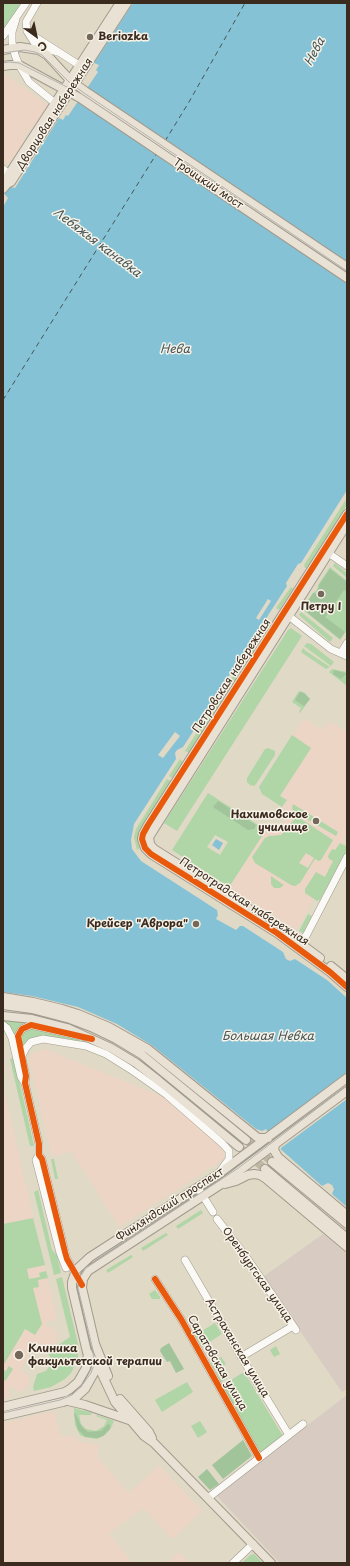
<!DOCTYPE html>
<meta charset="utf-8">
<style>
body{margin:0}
#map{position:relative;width:350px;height:1566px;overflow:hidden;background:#e0d9c6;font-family:"Playpen Sans",sans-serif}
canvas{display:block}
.frame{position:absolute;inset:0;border:4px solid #3b2a1e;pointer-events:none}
.north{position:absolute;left:16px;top:16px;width:40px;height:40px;-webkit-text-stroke:3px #f7f3e8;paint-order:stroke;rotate:147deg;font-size:11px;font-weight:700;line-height:16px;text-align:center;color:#3b2a1e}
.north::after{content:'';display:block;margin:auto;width:14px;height:18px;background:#3b2a1e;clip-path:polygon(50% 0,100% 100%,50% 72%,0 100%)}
</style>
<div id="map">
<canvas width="350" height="1566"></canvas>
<div class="frame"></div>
<div class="north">С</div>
</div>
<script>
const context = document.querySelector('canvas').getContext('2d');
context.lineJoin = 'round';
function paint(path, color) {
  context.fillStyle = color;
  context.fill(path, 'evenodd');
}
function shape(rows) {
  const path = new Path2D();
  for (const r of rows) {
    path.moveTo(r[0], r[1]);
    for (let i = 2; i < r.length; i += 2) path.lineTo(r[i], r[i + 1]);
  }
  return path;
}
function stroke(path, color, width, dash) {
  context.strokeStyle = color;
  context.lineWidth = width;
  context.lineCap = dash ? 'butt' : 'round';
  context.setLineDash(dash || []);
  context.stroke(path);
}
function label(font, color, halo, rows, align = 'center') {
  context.font = font + ' "Playpen Sans",sans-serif';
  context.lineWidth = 3;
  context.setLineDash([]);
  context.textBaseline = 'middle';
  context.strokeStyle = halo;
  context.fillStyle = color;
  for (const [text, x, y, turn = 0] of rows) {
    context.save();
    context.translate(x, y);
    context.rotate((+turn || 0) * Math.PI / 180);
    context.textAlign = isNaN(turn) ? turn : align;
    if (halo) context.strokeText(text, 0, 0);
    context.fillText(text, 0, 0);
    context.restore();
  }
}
paint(shape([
 [3,73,48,105,31,130,29,129,24,137,25,140,9,164,3,161],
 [304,718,322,730,329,721,347,732,347,833,344,838,345,839,297,930,229,888,267,829,272,832,278,831,290,813,282,807,287,800,280,796,311,748,292,735],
 [45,1049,168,1099,224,1150,224,1159,119,1227,72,1152,71,1152,51,1156,29,1058,32,1053],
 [3,1086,57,1319,47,1322,46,1325,57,1332,56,1342,47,1348,37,1342,20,1370,29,1376,28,1386,20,1392,10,1386,8,1388,10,1397,3,1399],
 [54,1411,60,1435,77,1438,77,1441,99,1445,97,1457,129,1493,159,1465,202,1511,173,1539,143,1508,109,1533,132,1563,3,1563,3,1423],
 [179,1552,189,1563,166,1563]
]), '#ecd5c5');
paint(shape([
 [323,1234,347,1254,347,1389,342,1392,263,1277],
 [347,1395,347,1563,280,1563,216,1495]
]), '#d8cbc2');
paint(shape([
 [3,3,21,3,3,32],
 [347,498,347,505,307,568,305,568,304,565],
 [335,563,347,573,347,578,333,566],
 [330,567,347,581,347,630,340,640,302,609,313,593,317,590,318,585],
 [291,587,293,589,279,610,276,608],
 [301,612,333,638,330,642,299,615],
 [291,628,302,636,177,831,164,823,288,630],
 [262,631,265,633,189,753,185,751],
 [307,643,311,644,334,662,331,666,304,646],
 [303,648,306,651,330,667,326,669,301,652],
 [332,669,347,672,347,686,329,672],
 [299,691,304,692,310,699,300,713,299,712,301,708,292,702],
 [292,735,311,748,280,796,287,800,282,807,262,794,259,787],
 [268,748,275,751,275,755,256,784,254,786,250,785,247,782,247,778,265,749],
 [180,759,183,762,172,778,169,776],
 [167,779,171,781,139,831,138,840,140,848,137,850,134,837,136,829],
 [208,793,266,830,229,887,172,850],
 [215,835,228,842,220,855,207,847],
 [293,804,338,832,336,836,293,811,292,808],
 [296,817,298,817,333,840,321,860,319,861,315,859,300,883,295,886,291,885,255,863,252,857,265,838,269,836,281,835],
 [306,853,314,858,308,868,299,863],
 [340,843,346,846,347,850,320,900,317,901,305,893,305,889,316,872,325,877,333,861,329,859,328,856,332,849,335,850],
 [271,876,284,885,280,888,274,888,271,884],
 [308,914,312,916,303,933,299,931],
 [3,1021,10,1021,25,1023,16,1038],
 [31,1027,49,1031,96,1045,108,1051,107,1052,95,1046,68,1039,43,1036,34,1038,23,1048,21,1036,22,1033],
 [14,1058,34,1146,30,1146,10,1059],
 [51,1159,54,1159,58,1179,55,1179],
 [38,1190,52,1250,57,1255,61,1273,54,1275,34,1192],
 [201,1210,203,1213,178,1229,176,1226],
 [33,1218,45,1265,27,1269,29,1279,40,1277,39,1273,46,1271,48,1278,38,1280,39,1287,33,1288,42,1324,35,1335,25,1329,3,1366,3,1224],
 [166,1233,168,1235,143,1251,141,1248],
 [131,1255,133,1257,108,1273,106,1270],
 [62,1277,78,1344,78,1359,71,1373,65,1379,51,1387,34,1391,33,1387,37,1374,46,1371,50,1365,50,1357,48,1352,70,1337,56,1279],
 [155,1290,160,1297,160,1299,152,1299,149,1294],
 [215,1323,222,1334,202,1347,195,1335],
 [276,1346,280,1354,274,1357,270,1350],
 [221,1357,226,1364,214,1370,211,1363],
 [9,1366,13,1369,6,1380,3,1381,3,1370,6,1371],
 [224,1369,229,1377,221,1382,216,1372],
 [244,1372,283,1436,261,1452,260,1452,221,1386],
 [187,1382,193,1392,162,1412,155,1400],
 [74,1408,92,1413,91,1415,79,1415,81,1424,86,1429,96,1431,104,1426,107,1420,96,1416,97,1415,114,1421,111,1428,105,1435,97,1439,84,1437,80,1435,75,1425],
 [200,1421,207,1432,198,1438,191,1426],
 [254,1554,263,1563,242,1563,250,1555]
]), '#b0d5a7');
paint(shape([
 [330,569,347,582,347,592,344,590,325,617,345,632,340,639,303,609,313,593,316,593,319,588,319,585],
 [334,670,345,673,346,674,341,679,333,674],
 [300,692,305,694,310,699,304,706,295,700],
 [218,801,256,825,254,829,248,830,213,807],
 [169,1343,184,1369,176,1373,170,1361,167,1362,160,1351,161,1348],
 [75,1413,82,1427,88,1432,101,1431,108,1424,110,1425,110,1429,103,1436,98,1438,86,1437,78,1430,74,1414],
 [243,1440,252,1456,223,1479,212,1465],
 [207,1469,219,1484,210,1490,198,1477]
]), '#a1c49b');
paint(shape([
 [133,3,347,3,347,490,301,563,298,564,286,583,287,586,183,747,177,750,175,753,176,759,134,824,131,840,132,849,141,861,217,910,218,915,216,919,236,930,240,926,243,926,283,952,286,959,290,961,295,959,327,980,347,998,347,1207,332,1194,334,1189,332,1185,328,1183,322,1186,268,1138,255,1131,256,1129,153,1046,117,1024,78,1007,32,996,3,992,3,207,8,198,3,192,3,181,11,187,15,188,59,118,63,120,66,115,68,116,98,72,96,70,99,65,94,63],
 [216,839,223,843,219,850,212,845]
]), '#86c2d5');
paint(shape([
 [268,599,271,601,259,620,256,618],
 [175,732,180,736,163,758,158,755],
 [347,1072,347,1099,281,1148,281,1150,268,1138,255,1131,256,1129,262,1131,266,1129,268,1132]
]), '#e0d9c6');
stroke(shape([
 [165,141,189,102,245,3],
 [3,400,157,153]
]), '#465557', 1, [5, 4]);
stroke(shape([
 [246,1140,272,1162],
 [239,1147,265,1169]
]), '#bfb6a4', 8, [8, 4]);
const minor = shape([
 [37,3,26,22,27,31,39,50,47,49,58,52],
 [16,19,12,32,12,42,15,55,19,65,29,82,55,103],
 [29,33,79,65],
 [3,36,26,3],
 [3,169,9,174],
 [324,550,347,566],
 [285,613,331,649,347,656],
 [341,653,347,643],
 [298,948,307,934,347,857],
 [3,1025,7,1028,12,1038,21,1077,25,1083],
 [80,1036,31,1025,22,1029,18,1036,18,1041,26,1076,25,1083,39,1144,39,1155,42,1159,65,1252,67,1259,82,1285],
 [22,1056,26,1048,31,1042,43,1039,86,1046,106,1054,130,1069,167,1095,223,1144,229,1151,229,1159,221,1170],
 [39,1155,36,1160,60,1253,66,1268],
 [198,1188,213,1212],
 [217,1219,247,1258,296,1330],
 [185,1260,248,1368,289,1435],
 [155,1279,181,1319,259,1458],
 [241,1357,293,1326],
 [208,1498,303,1424],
 [233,1563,253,1544]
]);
const major = shape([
 [3,50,20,47,39,50,47,55,70,80,85,91,347,267],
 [3,66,10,65,19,65,80,98,347,278],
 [7,184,6,179,9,174,120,3],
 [3,189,7,184,11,182,127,3],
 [347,514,148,825,143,834,142,839,145,848,151,854,277,933,330,972,347,987],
 [248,908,154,849,150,844,149,837,347,524],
 [289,935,320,958],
 [331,966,347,979],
 [3,997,33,1002,62,1009,78,1014,109,1027,148,1049,258,1138,268,1138],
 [3,1005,32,1009,70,1019,91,1027,116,1039,141,1054,246,1140],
 [3,1016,32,1019,67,1028,111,1048,136,1063,159,1081,239,1147],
 [275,1145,274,1150,278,1157,347,1215],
 [272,1162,347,1224],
 [265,1169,347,1238],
 [225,1184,236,1181,248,1175,254,1174,260,1175,265,1178,347,1247],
 [108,1376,95,1344,82,1288,83,1279,88,1271,220,1185,347,1091],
 [120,1399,149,1432,152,1438],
 [68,1401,85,1405,129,1420],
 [3,1407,65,1392,70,1389,78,1382,86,1368,88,1353],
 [3,1416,63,1402,76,1397,85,1389,95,1371,97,1363],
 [271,1563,154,1443,144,1436,115,1402,100,1370,87,1352,72,1288,72,1282,76,1270,90,1257,217,1175,347,1078]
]);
stroke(minor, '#a19b8e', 8);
stroke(major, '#a19b8e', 10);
stroke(minor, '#faf9f6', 7);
stroke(major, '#e8e1d4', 8);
stroke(shape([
 [3,53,24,50,35,52,42,55,69,82,84,93,347,271],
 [3,63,9,62,19,63,73,90],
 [3,1413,60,1400,72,1395,83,1384,91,1373,94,1365,93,1350,78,1288,80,1277,86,1268,237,1169,347,1086]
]), '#b5b2ad', 1);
stroke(shape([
 [347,514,148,825,143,834,142,839,145,848,151,854,277,933,330,972,347,987],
 [155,1279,181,1319,259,1458],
 [82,1285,67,1259,65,1252,42,1159,39,1155,39,1144,25,1083,26,1076,18,1036,22,1029,31,1025,92,1039]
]), '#e8590c', 6);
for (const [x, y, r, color] of [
 [90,37,4,"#756759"],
 [321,594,4,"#756759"],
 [316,821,4,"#756759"],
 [196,924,4,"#756759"],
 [19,1355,5,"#756759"]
]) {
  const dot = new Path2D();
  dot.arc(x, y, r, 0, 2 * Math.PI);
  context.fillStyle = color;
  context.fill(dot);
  stroke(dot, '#f7f3e8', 1.5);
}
label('bold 11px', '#3b2a1e', '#f7f3e8', [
 ["Beriozka",98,37],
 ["Петру I",321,607,"center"],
 ["Нахимовское",308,815,"right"],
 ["училище",308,828,"right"],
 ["Крейсер \"Аврора\"",188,924,"right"],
 ["Клиника",28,1349],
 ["факультетской терапии",28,1362]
], 'left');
label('11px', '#3b2a1e', '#f7f3e8', [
 ["Дворцовая набережная",55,114,-57],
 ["Троицкий мост",208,184,34],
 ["Петровская набережная",232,676,-57],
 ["Петроградская набережная",244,902,33],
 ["Финляндский проспект",170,1205,-33],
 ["Оренбургская улица",257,1275,55],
 ["Астраханская улица",237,1348,59],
 ["Саратовская улица",217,1363,60]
]);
label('italic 12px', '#465557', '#f7f3e8', [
 ["Нева",315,52,-62],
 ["Лебяжья канавка",97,243,37],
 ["Нева",175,350],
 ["Большая Невка",268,1037]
]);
</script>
